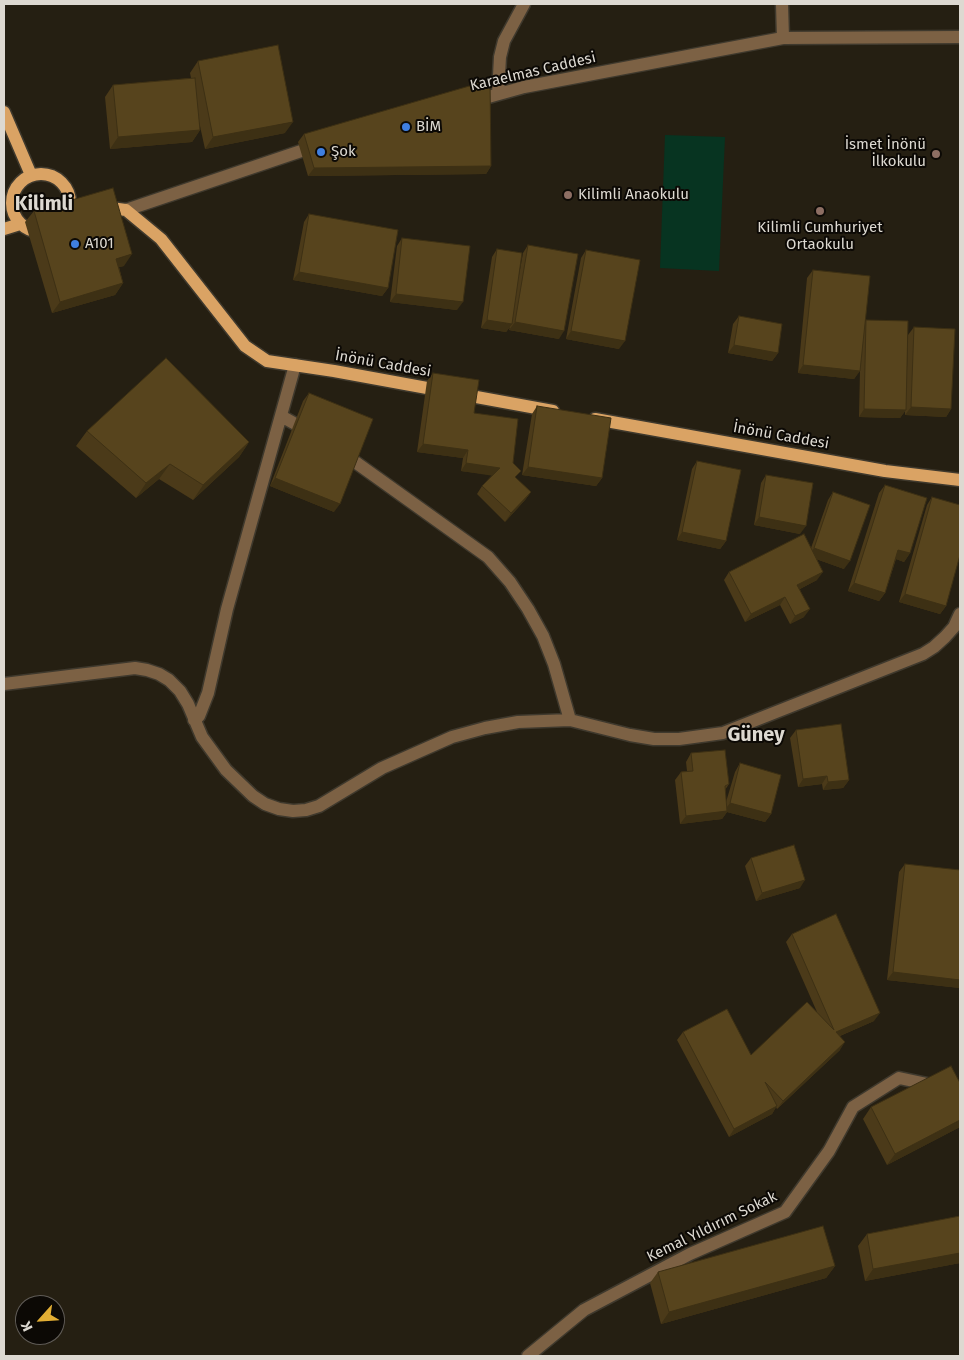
<!DOCTYPE html>
<meta charset="utf-8">
<style>
body{margin:0}
#map{position:relative;width:964px;height:1360px;overflow:hidden;background:#251f12;font-family:"Fira Sans",sans-serif}
canvas{display:block}
.frame{position:absolute;inset:0;border:5px solid #ddd9d1;pointer-events:none}
.north{position:absolute;left:15px;top:1295px;width:50px;height:50px;box-sizing:border-box;background:#0c0905;border:1px solid #605c57;border-radius:50%;rotate:244deg;font-size:14px;font-weight:700;line-height:20px;text-align:center;color:#ddd9d1}
.north::after{content:'';display:block;margin:auto;width:18px;height:22px;background:#e2ae34;clip-path:polygon(50% 0,100% 100%,50% 72%,0 100%)}
</style>
<div id="map">
<canvas width="964" height="1360"></canvas>
<div class="frame"></div>
<div class="north">K</div>
</div>
<script>
const context = document.querySelector('canvas').getContext('2d');
context.lineJoin = 'round';
function paint(path, color) {
  context.fillStyle = color;
  context.fill(path, 'evenodd');
}
function shape(rows) {
  const path = new Path2D();
  for (const r of rows) {
    if (r.length === 3) {
      path.moveTo(r[0] + r[2], r[1]);
      path.arc(r[0], r[1], r[2], 0, 2 * Math.PI);
      continue;
    }
    path.moveTo(r[0], r[1]);
    for (let i = 2; i < r.length; i += 2) path.lineTo(r[i], r[i + 1]);
  }
  return path;
}
function stroke(path, color, width, dash) {
  context.strokeStyle = color;
  context.lineWidth = width;
  context.lineCap = dash ? 'butt' : 'round';
  context.setLineDash(dash || []);
  context.stroke(path);
}
function label(font, color, halo, rows, align = 'center') {
  context.font = font + ' "Fira Sans",sans-serif';
  context.lineWidth = 4;
  context.setLineDash([]);
  context.textBaseline = 'middle';
  context.strokeStyle = halo;
  context.fillStyle = color;
  for (const [text, x, y, turn = 0] of rows) {
    context.save();
    context.translate(x, y);
    context.rotate((+turn || 0) * Math.PI / 180);
    context.textAlign = isNaN(turn) ? turn : align;
    if (halo) context.strokeText(text, 0, 0);
    context.fillText(text, 0, 0);
    context.restore();
  }
}
paint(shape([
 [665,135,725,137,719,271,660,268]
]), '#073421');
const minor = shape([
 [782,4,783,38],
 [498,94,500,57,504,41,524,4],
 [474,101,524,87,783,38,960,37],
 [126,210,316,146],
 [281,416,308,431],
 [344,454,488,557,510,582,528,609,543,636,554,664,570,720],
 [4,684,135,668,147,670,159,674,169,680,180,691,188,704,202,737,226,770,253,796,265,804,279,809,293,811,306,810,319,806,382,768,452,737,485,728,518,722,570,720,630,735,654,739,679,739,723,733,923,654,934,647,945,637,954,627,960,614],
 [194,720,199,716,208,693,227,609,295,365],
 [528,1356,584,1310,690,1254,785,1212,829,1151,853,1107,899,1078,960,1091]
]);
const major = shape([
 [4,112,31,175],
 [41,203,29],
 [103,207,126,210,161,239,245,346,267,361,334,371,553,411],
 [4,229,20,224],
 [595,419,885,471,960,480]
]);
stroke(minor, '#3f392d', 15);
stroke(major, '#3f392d', 15);
stroke(minor, '#7c6144', 12);
stroke(major, '#daa364', 12);
paint(shape([
 [198,61,285,133,205,149,198,117,200,130,192,142,110,149,105,97,113,85,191,78,190,73],
 [304,134,491,166,486,174,308,176,298,142],
 [34,211,124,266,119,267,123,283,115,295,52,313,25,222],
 [309,214,388,288,382,296,293,280,304,222],
 [402,238,457,310,390,302,397,246],
 [528,245,559,339,509,330,510,327,506,332,481,328,492,257,497,249,519,275,523,253],
 [586,250,619,349,566,339,581,258],
 [813,270,865,322,866,320,907,368,908,335,914,327,951,409,946,417,905,415,905,411,900,418,859,417,860,370,854,379,798,373,807,278],
 [739,316,778,353,772,361,728,353,733,324],
 [433,373,474,413,513,463,516,478,531,492,525,500,505,522,477,494,482,486,492,475,461,471,463,458,417,452,427,381],
 [309,393,334,512,270,486,303,401],
 [537,406,602,478,596,486,522,475,532,414],
 [87,431,249,442,239,457,193,500,159,479,136,498,76,446],
 [697,461,726,541,720,549,677,540,692,469],
 [766,475,800,534,754,525,761,483],
 [885,485,910,553,904,562,896,559,885,593,879,601,848,591,879,493],
 [833,492,844,569,816,559,817,580,800,589,804,617,790,624,780,605,745,622,724,580,729,572,811,548,828,500],
 [932,497,946,606,940,614,899,602,927,505],
 [796,730,849,780,843,788,823,790,822,784,798,787,790,738],
 [691,753,729,784,725,790,726,802,735,772,740,763,771,814,765,822,727,812,722,819,680,824,675,780,681,772,687,771,686,762],
 [751,858,800,888,756,901,745,866],
 [905,864,960,988,887,980,899,872],
 [792,934,874,1021,840,1036,840,1050,777,1109,776,1107,772,1114,729,1137,677,1040,683,1032,751,1055,817,1012,786,942],
 [960,1083,960,1127,887,1165,863,1119,871,1107],
 [960,1216,960,1263,865,1281,858,1246,867,1234],
 [835,1266,826,1278,661,1324,650,1283,658,1272]
]), '#4b3a19');
paint(shape([
 [293,122,285,133,205,149,213,137],
 [200,130,192,142,110,149,118,137],
 [491,166,486,174,308,176,314,168],
 [132,254,124,266,108,270,116,259],
 [299,272,388,288,382,296,293,280],
 [123,283,115,295,52,313,60,302],
 [396,294,463,302,457,310,390,302],
 [487,320,512,324,506,332,481,328],
 [515,322,564,331,559,339,509,330],
 [571,331,625,341,619,349,566,339],
 [734,345,778,353,772,361,728,353],
 [803,365,860,371,854,379,798,373],
 [911,407,951,409,946,417,905,415],
 [864,409,906,410,900,418,859,417],
 [249,442,239,457,193,500,203,485],
 [423,444,468,450,463,458,417,452],
 [466,463,500,468,494,476,461,471],
 [170,464,159,479,136,498,146,483],
 [528,467,602,478,596,486,522,475],
 [275,478,340,504,334,512,270,486],
 [531,492,525,500,505,522,511,513],
 [759,517,806,526,800,534,754,525],
 [682,532,726,541,720,549,677,540],
 [814,548,850,561,844,569,808,556],
 [898,550,910,553,904,562,893,558],
 [823,572,817,580,792,593,797,585],
 [854,583,885,593,879,601,848,591],
 [905,594,946,606,940,614,899,602],
 [785,597,780,605,745,622,751,614],
 [810,609,804,617,790,624,795,616],
 [827,776,822,784,798,787,803,779],
 [849,780,843,788,823,790,828,782],
 [730,803,771,814,765,822,727,812,722,819,680,824,686,816,724,811],
 [805,880,800,888,756,901,762,893],
 [893,972,960,980,960,988,887,980],
 [880,1013,874,1021,830,1040,836,1032],
 [845,1042,840,1050,777,1109,783,1101],
 [777,1106,772,1114,729,1137,734,1129],
 [960,1120,960,1127,887,1165,895,1154],
 [960,1253,960,1263,865,1281,873,1269],
 [835,1266,826,1278,661,1324,669,1312]
]), '#3d3014');
const building = shape([
 [278,45,293,122,213,137,198,61,278,45],
 [195,78,200,130,118,137,113,85,195,78],
 [490,80,491,166,314,168,304,134,490,80],
 [113,188,132,254,116,259,123,283,60,302,34,211,113,188],
 [309,214,398,230,388,288,299,272,309,214],
 [402,238,470,246,463,302,396,294,402,238],
 [528,245,578,254,564,331,515,322,528,245],
 [497,249,522,253,512,324,487,320,497,249],
 [586,250,640,260,625,341,571,331,586,250],
 [813,270,870,276,860,371,803,365,813,270],
 [739,316,782,324,778,353,734,345,739,316],
 [866,320,908,321,906,410,864,409,866,320],
 [914,327,955,329,951,409,911,407,914,327],
 [166,358,249,442,203,485,170,464,146,483,87,431,166,358],
 [433,373,479,380,474,413,518,419,513,463,521,471,515,477,531,492,511,513,482,486,500,468,466,463,468,450,423,444,433,373],
 [309,393,373,419,340,504,275,478,309,393],
 [537,406,611,418,602,478,528,467,537,406],
 [697,461,741,470,726,541,682,532,697,461],
 [766,475,813,483,806,526,759,517,766,475],
 [885,485,927,498,910,553,898,550,885,593,854,583,885,485],
 [833,492,870,505,850,561,814,548,833,492],
 [932,497,960,505,960,555,946,606,905,594,932,497],
 [804,534,823,572,797,585,810,609,795,616,785,597,751,614,729,572,804,534],
 [841,724,849,780,828,782,827,776,803,779,796,730,841,724],
 [725,750,729,784,725,786,727,811,686,816,681,772,693,771,691,753,725,750],
 [740,763,781,775,771,814,730,803,740,763],
 [794,845,805,880,762,893,751,858,794,845],
 [905,864,960,870,960,980,893,972,905,864],
 [836,914,880,1013,836,1032,845,1042,783,1101,765,1082,777,1106,734,1129,683,1032,727,1009,751,1055,807,1002,834,1030,792,934,836,914],
 [951,1066,960,1083,960,1120,895,1154,871,1107,951,1066],
 [960,1216,960,1253,873,1269,867,1234,960,1216],
 [823,1226,835,1266,669,1312,658,1272,823,1226]
]);
paint(building, '#57441d');
stroke(building, '#3d3014', 1);
for (const [x, y, r, color] of [
 [406,127,5,"#3f7fe0"],
 [321,152,5,"#3f7fe0"],
 [936,154,5,"#8d6e63"],
 [568,195,5,"#8d6e63"],
 [820,211,5,"#8d6e63"],
 [75,244,5,"#3f7fe0"]
]) {
  const dot = new Path2D();
  dot.arc(x, y, r, 0, 2 * Math.PI);
  context.fillStyle = color;
  context.fill(dot);
  stroke(dot, '#0c0905', 2);
}
label('15px', '#ddd9d1', '#0c0905', [
 ["Karaelmas Caddesi",533,72,-13],
 ["İnönü Caddesi",383,364,10],
 ["İnönü Caddesi",781,436,10],
 ["Kemal Yıldırım Sokak",712,1227,-26]
]);
label('15px', '#ddd9d1', '#0c0905', [
 ["BİM",416,127],
 ["İsmet İnönü",926,145,"right"],
 ["İlkokulu",926,162,"right"],
 ["Şok",331,152],
 ["Kilimli Anaokulu",578,195],
 ["Kilimli Cumhuriyet",820,228,"center"],
 ["Ortaokulu",820,245,"center"],
 ["A101",85,244]
], 'left');
label('bold 20px', '#ddd9d1', '#0c0905', [
 ["Kilimli",44,204],
 ["Güney",756,735]
]);
</script>
